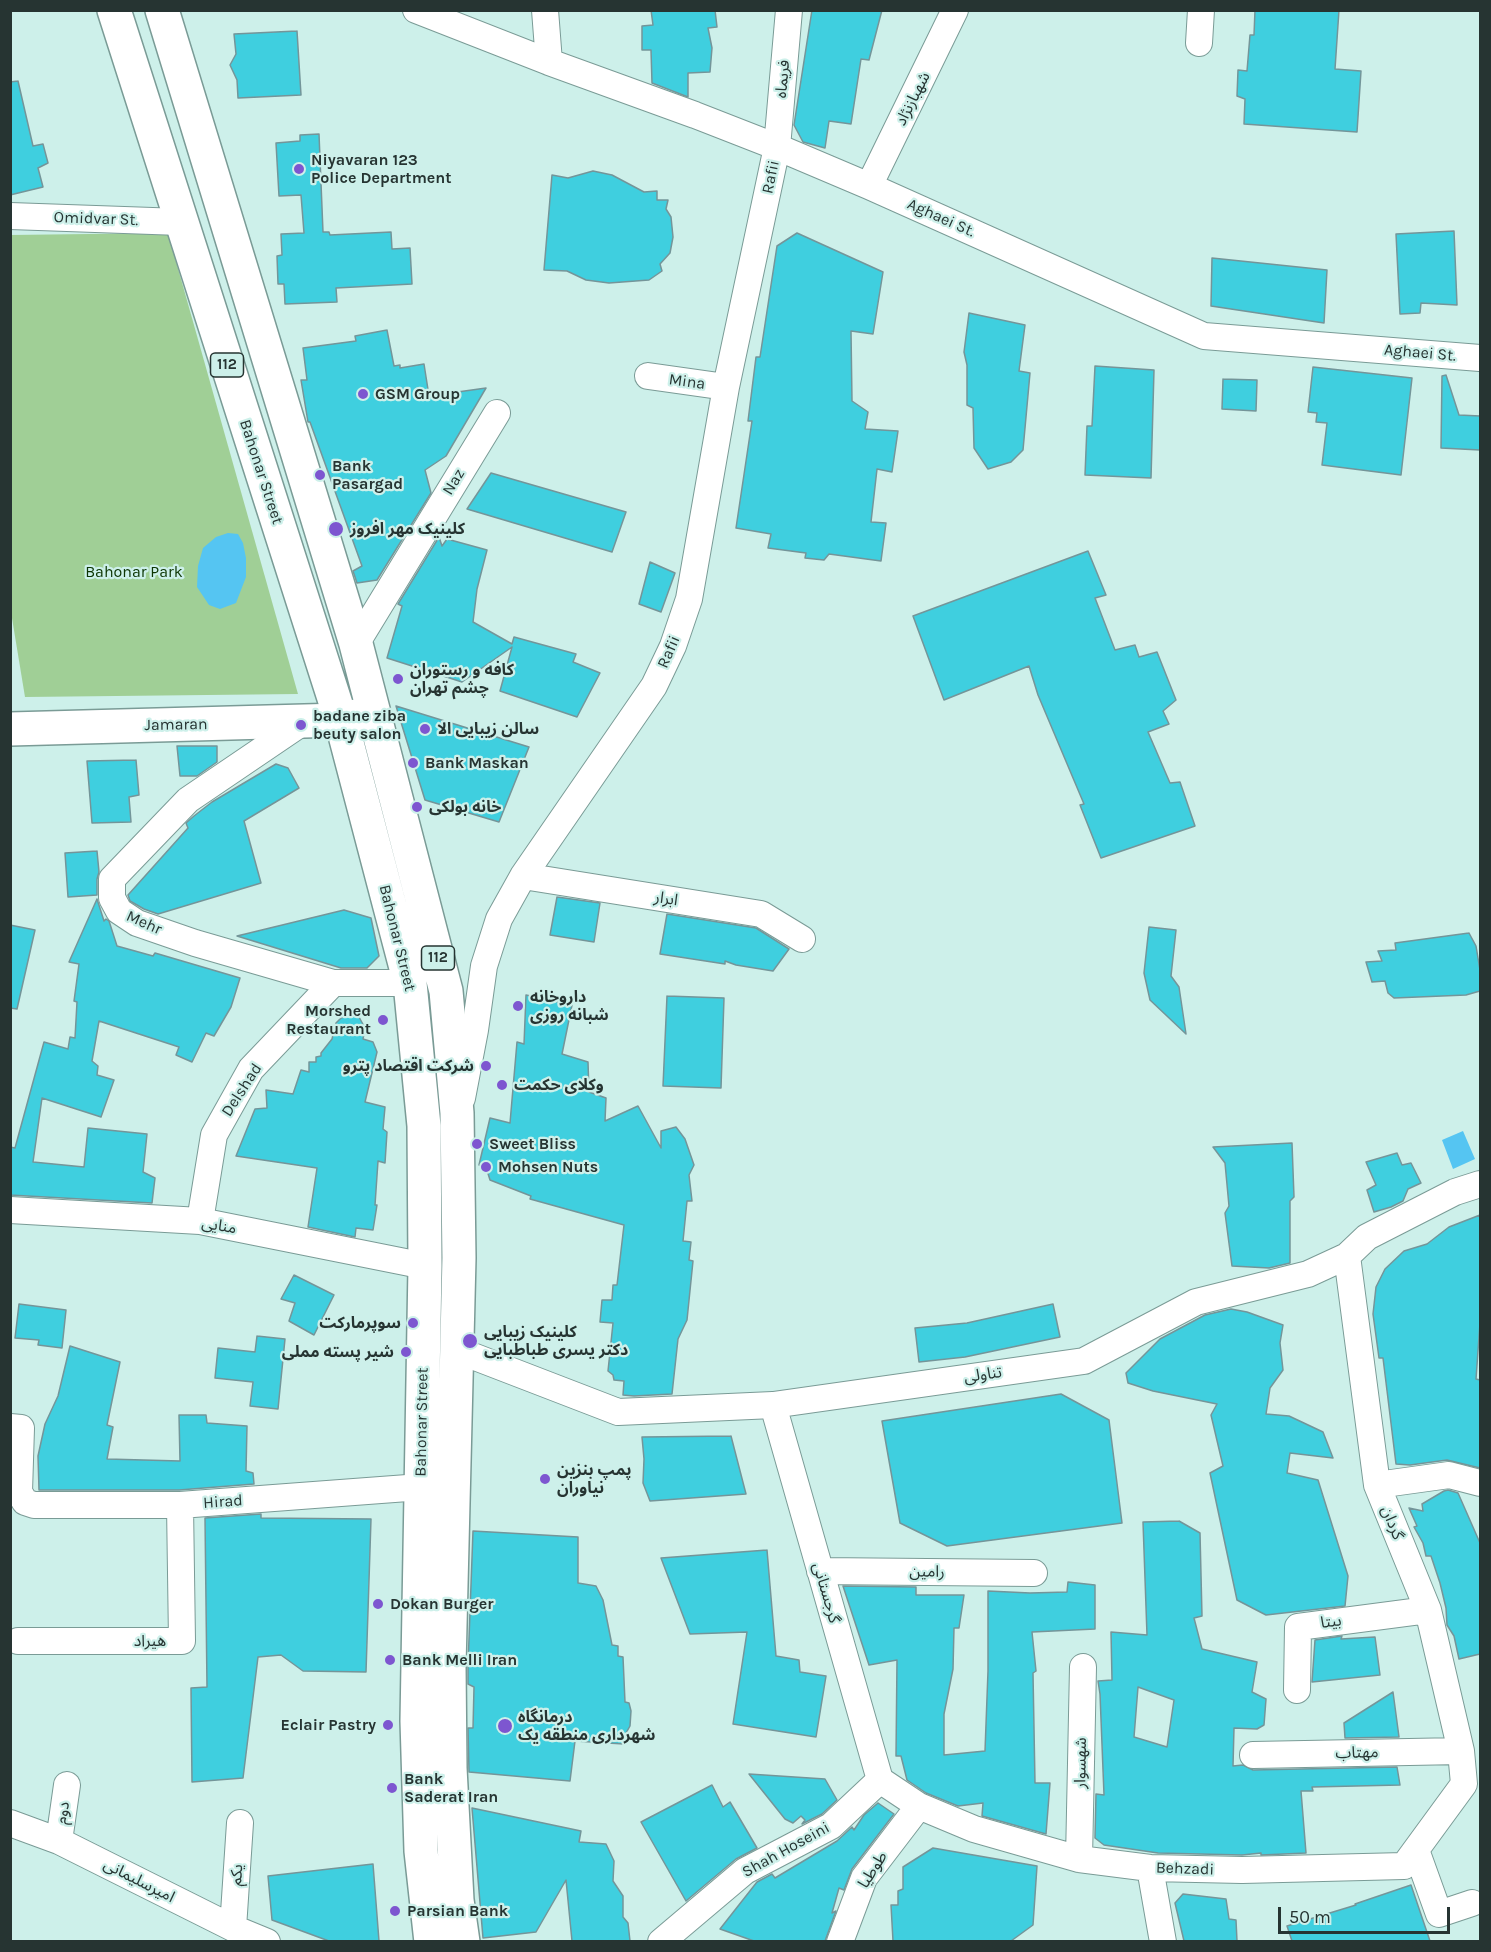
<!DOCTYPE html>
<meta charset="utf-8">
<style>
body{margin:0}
#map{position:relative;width:1491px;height:1952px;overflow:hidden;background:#cdf0ea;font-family:Karla,sans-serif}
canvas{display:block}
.frame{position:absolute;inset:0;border:12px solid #263432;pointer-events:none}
.scale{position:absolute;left:1278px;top:1907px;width:172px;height:27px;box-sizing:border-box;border:3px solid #263432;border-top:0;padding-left:8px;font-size:18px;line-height:21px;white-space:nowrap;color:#263432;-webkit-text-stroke:4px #cdf0ea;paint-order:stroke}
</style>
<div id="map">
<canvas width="1491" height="1952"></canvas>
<div class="frame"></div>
<div class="scale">50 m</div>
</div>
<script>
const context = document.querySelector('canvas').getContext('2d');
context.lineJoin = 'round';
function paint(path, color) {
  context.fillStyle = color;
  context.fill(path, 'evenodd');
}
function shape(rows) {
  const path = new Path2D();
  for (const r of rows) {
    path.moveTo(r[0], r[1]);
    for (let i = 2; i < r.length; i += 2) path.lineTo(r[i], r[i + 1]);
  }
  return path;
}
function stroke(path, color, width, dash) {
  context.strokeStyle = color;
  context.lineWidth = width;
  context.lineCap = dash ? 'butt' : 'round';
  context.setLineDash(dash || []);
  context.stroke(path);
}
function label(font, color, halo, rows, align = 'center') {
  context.font = font + ' Karla,"Noto Sans Arabic",sans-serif';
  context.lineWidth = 4.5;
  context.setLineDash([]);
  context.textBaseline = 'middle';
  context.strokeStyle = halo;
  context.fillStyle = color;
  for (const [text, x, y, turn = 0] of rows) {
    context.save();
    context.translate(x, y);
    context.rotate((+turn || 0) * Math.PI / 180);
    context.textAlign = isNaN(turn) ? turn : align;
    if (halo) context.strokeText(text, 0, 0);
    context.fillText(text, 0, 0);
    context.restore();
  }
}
paint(shape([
 [168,233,298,694,25,697,10,606,10,235]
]), '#a0cf96');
paint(shape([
 [228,533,238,534,243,543,246,558,246,577,236,603,220,609,209,605,197,587,198,566,203,548,216,537],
 [1463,1131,1475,1159,1453,1169,1442,1140]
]), '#55c5f2');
const building = shape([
 [651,10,715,10,717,27,708,28,712,48,710,72,688,73,688,97,652,83,651,50,642,50,642,26,653,25,651,10],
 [812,10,882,10,869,60,861,59,851,124,829,121,825,148,803,142,794,125,812,10],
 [1255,10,1339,10,1335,69,1361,71,1357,132,1244,124,1245,99,1237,96,1238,70,1247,71,1250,35,1254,35,1255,10],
 [297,31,301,95,238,98,237,80,230,65,236,54,234,34,297,31],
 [18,81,33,146,43,144,48,163,38,168,43,187,10,195,10,82,18,81],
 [319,134,323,232,329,232,330,235,391,232,392,249,410,248,412,284,336,288,337,302,285,304,284,284,278,284,277,256,282,255,281,234,304,233,301,195,279,196,276,143,300,141,300,135,319,134],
 [593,171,612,175,644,192,657,191,657,200,668,200,666,209,671,217,673,237,670,253,660,264,662,271,649,280,609,283,586,280,567,271,544,270,552,175,568,178,593,171],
 [1454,231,1457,305,1421,303,1420,313,1400,314,1396,234,1454,231],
 [797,233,883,272,873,334,851,331,852,401,868,412,865,429,898,431,892,472,877,469,871,522,886,523,881,561,829,554,824,560,805,558,806,553,768,548,771,534,736,528,752,421,748,421,756,357,760,357,777,246,797,233],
 [1212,258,1327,270,1324,323,1211,306,1212,258],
 [969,313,1025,325,1019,371,1030,373,1023,450,1011,462,988,469,974,448,973,408,967,405,967,365,964,352,969,313],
 [387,330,394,366,400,365,400,368,424,364,429,396,486,388,446,456,425,470,431,493,377,580,357,583,353,571,362,566,310,422,308,422,301,380,307,380,303,348,356,341,355,336,387,330],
 [1095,366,1154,370,1151,478,1085,475,1087,426,1092,426,1095,366],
 [1313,367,1412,378,1401,475,1322,465,1327,423,1316,422,1317,413,1308,412,1313,367],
 [1446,375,1459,415,1480,416,1480,450,1441,448,1442,376,1446,375],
 [1223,379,1257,380,1256,411,1222,409,1223,379],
 [491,473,626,512,612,552,467,509,491,473],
 [439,537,442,546,447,539,487,550,477,589,473,622,512,644,514,637,576,654,573,662,600,673,577,717,500,691,512,647,462,682,387,658,402,606,398,604,439,537],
 [1088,551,1106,595,1095,598,1115,650,1135,645,1139,657,1157,652,1176,700,1163,711,1169,724,1148,732,1170,783,1180,782,1195,826,1101,858,1080,805,1084,804,1038,695,1029,666,944,700,913,616,1088,551],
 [650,562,675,573,661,612,639,604,650,562],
 [396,706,529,747,499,822,425,800,396,706],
 [177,746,217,746,217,762,197,776,180,776,177,746],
 [136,760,139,795,129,797,131,822,92,823,87,761,136,760],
 [276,764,288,768,299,788,244,821,261,883,158,914,144,909,130,901,128,895,188,828,186,823,194,816,212,802,276,764],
 [97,851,99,872,97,879,97,895,68,897,65,853,97,851],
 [557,897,600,903,594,942,550,935,557,897],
 [97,899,104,921,106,919,109,921,117,946,153,956,155,953,240,978,231,1007,214,1036,206,1033,192,1062,176,1055,179,1047,99,1021,92,1061,98,1066,97,1075,114,1080,101,1117,42,1098,33,1162,84,1167,88,1128,147,1134,143,1172,155,1178,152,1203,10,1195,10,1147,15,1148,44,1042,68,1049,70,1037,75,1038,77,1002,74,1001,79,964,69,962,97,899],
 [344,910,371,918,379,956,367,968,341,968,237,936,344,910],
 [667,914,756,928,789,949,773,971,736,965,725,961,725,964,660,954,667,914],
 [10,925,35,930,17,1009,10,1008,10,925],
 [1149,927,1176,930,1171,976,1179,987,1186,1034,1150,1000,1144,973,1149,927],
 [1469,933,1476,946,1480,970,1480,991,1466,995,1394,998,1388,993,1385,981,1372,982,1366,962,1382,961,1378,951,1396,950,1395,943,1469,933],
 [526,995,572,1005,562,1054,588,1062,589,1092,606,1098,605,1121,638,1106,661,1148,661,1131,676,1127,685,1139,694,1165,689,1175,692,1201,687,1201,683,1241,691,1242,689,1260,693,1261,687,1320,678,1339,672,1394,634,1396,623,1395,624,1381,614,1380,613,1375,608,1371,613,1323,600,1322,602,1300,612,1300,613,1285,617,1285,624,1225,530,1199,531,1196,490,1180,486,1167,479,1165,490,1118,510,1123,517,1042,524,1044,526,995],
 [667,996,724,998,721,1088,663,1086,667,996],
 [349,1015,359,1017,365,1028,363,1039,373,1042,377,1052,365,1102,385,1107,383,1129,387,1132,385,1163,378,1161,375,1205,377,1205,373,1230,356,1228,355,1237,308,1227,317,1168,236,1156,255,1109,267,1108,266,1090,293,1094,301,1070,309,1072,309,1062,316,1062,316,1057,321,1056,321,1053,332,1039,336,1023,341,1018,349,1015],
 [1292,1143,1294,1197,1290,1201,1290,1263,1269,1268,1232,1266,1225,1213,1229,1206,1225,1163,1213,1147,1292,1143],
 [1397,1153,1402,1165,1411,1163,1421,1183,1408,1189,1403,1201,1391,1207,1374,1212,1367,1190,1376,1185,1366,1162,1397,1153],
 [1480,1215,1480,1323,1476,1379,1480,1380,1480,1468,1447,1460,1410,1465,1396,1464,1383,1358,1379,1358,1373,1314,1376,1287,1385,1269,1404,1251,1427,1244,1449,1227,1480,1215],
 [294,1275,334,1295,314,1335,289,1321,295,1303,281,1299,294,1275],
 [19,1304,66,1310,62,1348,38,1345,39,1340,15,1338,19,1304],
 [1053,1304,1060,1337,965,1357,919,1362,915,1328,967,1323,1053,1304],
 [1231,1309,1247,1312,1283,1325,1280,1343,1283,1370,1270,1388,1266,1414,1289,1416,1323,1432,1333,1458,1290,1453,1287,1473,1318,1480,1348,1576,1345,1606,1266,1615,1237,1600,1210,1473,1223,1466,1211,1415,1217,1404,1153,1391,1128,1383,1126,1373,1160,1339,1205,1315,1231,1309],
 [257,1336,285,1339,278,1409,250,1406,253,1382,215,1378,218,1348,255,1352,257,1336],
 [70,1346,120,1362,107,1425,113,1427,107,1459,180,1461,179,1415,206,1415,207,1423,247,1426,246,1471,253,1473,254,1484,179,1490,39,1490,38,1456,45,1424,58,1396,70,1346],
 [1061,1394,1109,1420,1122,1523,947,1546,900,1523,882,1421,1061,1394],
 [731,1436,746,1494,650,1501,643,1483,644,1459,642,1437,731,1436],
 [1448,1490,1458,1493,1480,1543,1480,1654,1459,1659,1454,1636,1447,1625,1446,1608,1440,1583,1431,1556,1426,1556,1423,1543,1414,1527,1417,1526,1409,1508,1423,1511,1422,1504,1444,1491,1448,1490],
 [261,1514,261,1518,371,1519,366,1672,303,1671,281,1655,258,1657,243,1778,192,1782,191,1688,207,1687,205,1518,261,1514],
 [1179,1521,1200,1533,1202,1616,1194,1618,1202,1649,1257,1662,1252,1692,1266,1699,1264,1725,1257,1729,1234,1728,1233,1766,1243,1765,1253,1770,1397,1767,1400,1785,1312,1787,1313,1791,1301,1791,1306,1853,1261,1855,1261,1853,1242,1855,1158,1853,1104,1845,1095,1838,1096,1794,1104,1795,1100,1694,1098,1681,1112,1680,1111,1632,1147,1635,1143,1522,1179,1521],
 [1138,1687,1174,1700,1167,1747,1134,1737,1138,1687],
 [473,1531,578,1537,578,1583,596,1586,603,1600,612,1645,618,1646,618,1656,623,1657,625,1702,629,1703,631,1711,630,1726,626,1733,624,1744,575,1741,570,1781,469,1772,468,1728,473,1728,474,1687,468,1684,468,1666,473,1531],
 [767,1550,776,1656,799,1660,800,1672,826,1676,816,1737,733,1724,747,1632,690,1634,661,1558,767,1550],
 [1068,1582,1095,1585,1095,1629,1032,1632,1036,1671,1033,1673,1035,1783,1050,1783,1046,1834,982,1816,983,1803,958,1806,926,1793,907,1780,901,1756,896,1756,897,1660,869,1665,843,1586,916,1587,916,1595,964,1595,959,1628,954,1628,953,1669,944,1714,944,1755,985,1751,988,1671,988,1591,1030,1593,1067,1592,1068,1582],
 [1342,1636,1341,1639,1375,1637,1380,1675,1312,1682,1315,1640,1342,1636],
 [1393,1692,1399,1737,1345,1738,1344,1723,1393,1692],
 [749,1774,825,1779,837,1800,822,1814,802,1824,805,1820,801,1816,793,1823,785,1819,749,1774],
 [712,1785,723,1807,730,1802,757,1848,736,1859,686,1901,641,1822,712,1785],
 [878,1803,894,1814,852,1869,844,1890,839,1888,832,1913,836,1911,825,1941,754,1941,720,1929,757,1882,772,1874,775,1878,837,1841,852,1827,854,1830,864,1815,878,1803],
 [472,1808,581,1831,579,1842,606,1844,614,1861,613,1881,623,1896,623,1917,628,1923,630,1941,572,1941,566,1880,536,1932,483,1938,472,1808],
 [933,1848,1037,1866,1033,1925,1011,1941,893,1941,891,1905,898,1905,898,1891,903,1889,903,1867,933,1848],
 [373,1864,379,1941,329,1941,272,1920,268,1876,373,1864],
 [1411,1885,1430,1941,1292,1941,1287,1926,1356,1905,1355,1904,1411,1885],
 [1183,1894,1226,1899,1229,1919,1236,1920,1237,1941,1184,1941,1175,1903,1183,1894]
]);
paint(building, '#3fcfdf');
stroke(building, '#749599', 1.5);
const street = shape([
 [416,10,549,62,695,115,777,147,869,186,1204,336,1480,358],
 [545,10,549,62],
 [1199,43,1201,10],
 [869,186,955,10],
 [10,216,181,222],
 [648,376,726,387],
 [356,644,497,413],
 [303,722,188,800,112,879,112,898,119,911,137,923,195,943,333,983,410,983],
 [523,876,761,914,802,939],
 [462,1098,475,1030,484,966,499,919,523,876,654,686,673,646,689,599,726,387,777,147,789,10],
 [10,1210,200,1221,425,1266],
 [200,1221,214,1135,251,1069,333,983],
 [457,1350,618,1412,773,1405,1084,1361,1196,1302,1308,1274,1347,1256,1367,1237,1455,1192,1480,1184],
 [773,1405,880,1780],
 [10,1427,21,1428,19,1492,25,1502,34,1505,180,1505,421,1487],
 [1377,1485,1449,1475,1480,1483],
 [820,1571,1034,1573],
 [18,1641,182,1641,180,1505],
 [1297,1690,1298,1627,1428,1610],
 [1253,1755,1461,1751],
 [880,1780,919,1806,974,1829,1079,1859,1150,1868,1242,1870,1404,1866,1464,1784,1461,1751,1428,1610,1377,1485,1347,1256],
 [10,1823,59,1841,233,1928,267,1942],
 [59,1841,67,1785],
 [1416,1850,1439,1914,1472,1903],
 [1079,1859,1083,1667],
 [1150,1868,1163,1942],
 [233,1928,240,1823],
 [661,1942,745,1871,831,1826,880,1780],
 [840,1942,864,1878,919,1806]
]);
const secondary = shape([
 [10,729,341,720,368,713]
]);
const primary = shape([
 [114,10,341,720,410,983,424,1126,425,1266,417,1721,421,1851,431,1942],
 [162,10,356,644,446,991,457,1113,459,1258,449,1666,450,1768,457,1900,463,1942]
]);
stroke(street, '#7a9b96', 28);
stroke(secondary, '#7a9b96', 36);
stroke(primary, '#7a9b96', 36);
stroke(street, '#fff', 26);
stroke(secondary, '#fff', 33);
stroke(primary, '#fff', 33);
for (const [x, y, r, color] of [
 [299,169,6,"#7d56d0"],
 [363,394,6,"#7d56d0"],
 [320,475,6,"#7d56d0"],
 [336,529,8,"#7d56d0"],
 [398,679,6,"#7d56d0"],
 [301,725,6,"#7d56d0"],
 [425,729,6,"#7d56d0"],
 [413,763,6,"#7d56d0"],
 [417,807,6,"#7d56d0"],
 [518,1006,6,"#7d56d0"],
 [383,1020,6,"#7d56d0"],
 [486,1066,6,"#7d56d0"],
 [502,1085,6,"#7d56d0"],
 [477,1144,6,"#7d56d0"],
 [486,1167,6,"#7d56d0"],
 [413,1323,6,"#7d56d0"],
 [470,1341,8,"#7d56d0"],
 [406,1352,6,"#7d56d0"],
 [545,1479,6,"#7d56d0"],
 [378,1604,6,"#7d56d0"],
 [390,1660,6,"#7d56d0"],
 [388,1725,6,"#7d56d0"],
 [505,1726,8,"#7d56d0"],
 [392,1788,6,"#7d56d0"],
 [395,1911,6,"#7d56d0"]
]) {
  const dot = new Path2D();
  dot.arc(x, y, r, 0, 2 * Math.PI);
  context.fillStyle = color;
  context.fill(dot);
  stroke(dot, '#cdf0ea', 2);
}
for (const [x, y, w] of [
 [227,365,33],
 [438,958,33]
]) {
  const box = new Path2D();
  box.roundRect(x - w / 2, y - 12, w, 24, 4.5);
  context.fillStyle = '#cdf0ea';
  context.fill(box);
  stroke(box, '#263432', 1.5);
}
label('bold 15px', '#263432', null, [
 ["112",227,365],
 ["112",438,958]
]);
label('16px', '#263432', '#cdf0ea', [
 ["فریماه",783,79,-85],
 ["شهبازنژاد",913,99,-63],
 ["Rafii",771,177,-78],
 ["Aghaei St.",941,218,24],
 ["Omidvar St.",96,219,2],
 ["Aghaei St.",1420,353,5],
 ["Mina",687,382,8],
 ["Bahonar Street",261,472,72],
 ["Naz",454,482,-59],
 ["Rafii",669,652,-67],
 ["Jamaran",176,725,-1],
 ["ابرار",666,899,9],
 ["Mehr",144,923,24],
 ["Bahonar Street",397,938,76],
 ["Delshad",242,1090,-57],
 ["منایی",219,1226,10],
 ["تناولی",983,1375,-8],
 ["Bahonar Street",422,1422,-89],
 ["Hirad",223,1502,-4],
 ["گردان",1392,1523,68],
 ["رامین",927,1572,1],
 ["گرجستانی",826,1593,74],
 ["بیتا",1331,1622,-8],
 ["هیراد",150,1641],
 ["مهتاب",1357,1753,-1],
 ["شهسوار",1081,1763,-89],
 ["دوم",63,1813,-81],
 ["Shah Hoseini",786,1850,-29],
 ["Behzadi",1185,1869,2],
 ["طوطیا",873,1870,-58],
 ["یکم",237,1875,-86],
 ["امیرسلیمانی",139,1881,27]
]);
label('bold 16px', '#263432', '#cdf0ea', [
 ["Niyavaran 123",311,160],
 ["Police Department",311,178],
 ["GSM Group",375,394],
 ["Bank",332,466],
 ["Pasargad",332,484],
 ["کلینیک مهر افروز",350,529],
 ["کافه و رستوران",410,670],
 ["چشم تهران",410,688],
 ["badane ziba",313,716],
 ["beuty salon",313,734],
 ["سالن زیبایی الا",437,729],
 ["Bank Maskan",425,763],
 ["خانه بولکی",429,807],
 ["داروخانه",530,997],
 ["شبانه روزی",530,1015],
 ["Morshed",371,1011,"right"],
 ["Restaurant",371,1029,"right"],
 ["شركت اقتصاد پترو",474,1066,"right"],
 ["وکلای حکمت",514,1085],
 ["Sweet Bliss",489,1144],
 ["Mohsen Nuts",498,1167],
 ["سوپرمارکت",401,1323,"right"],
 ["کلینیک زیبایی",484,1332],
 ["دکتر یسری طباطبایی",484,1350],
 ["شیر پسته مملی",394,1352,"right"],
 ["پمپ بنزین",557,1470],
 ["نیاوران",557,1488],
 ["Dokan Burger",390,1604],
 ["Bank Melli Iran",402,1660],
 ["درمانگاه",518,1717],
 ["شهرداری منطقه یک",518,1735],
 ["Eclair Pastry",376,1725,"right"],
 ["Bank",404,1779],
 ["Saderat Iran",404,1797],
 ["Parsian Bank",407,1911]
], 'left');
label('16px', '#0c3502', '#cdf0ea', [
 ["Bahonar Park",134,572]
]);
</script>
